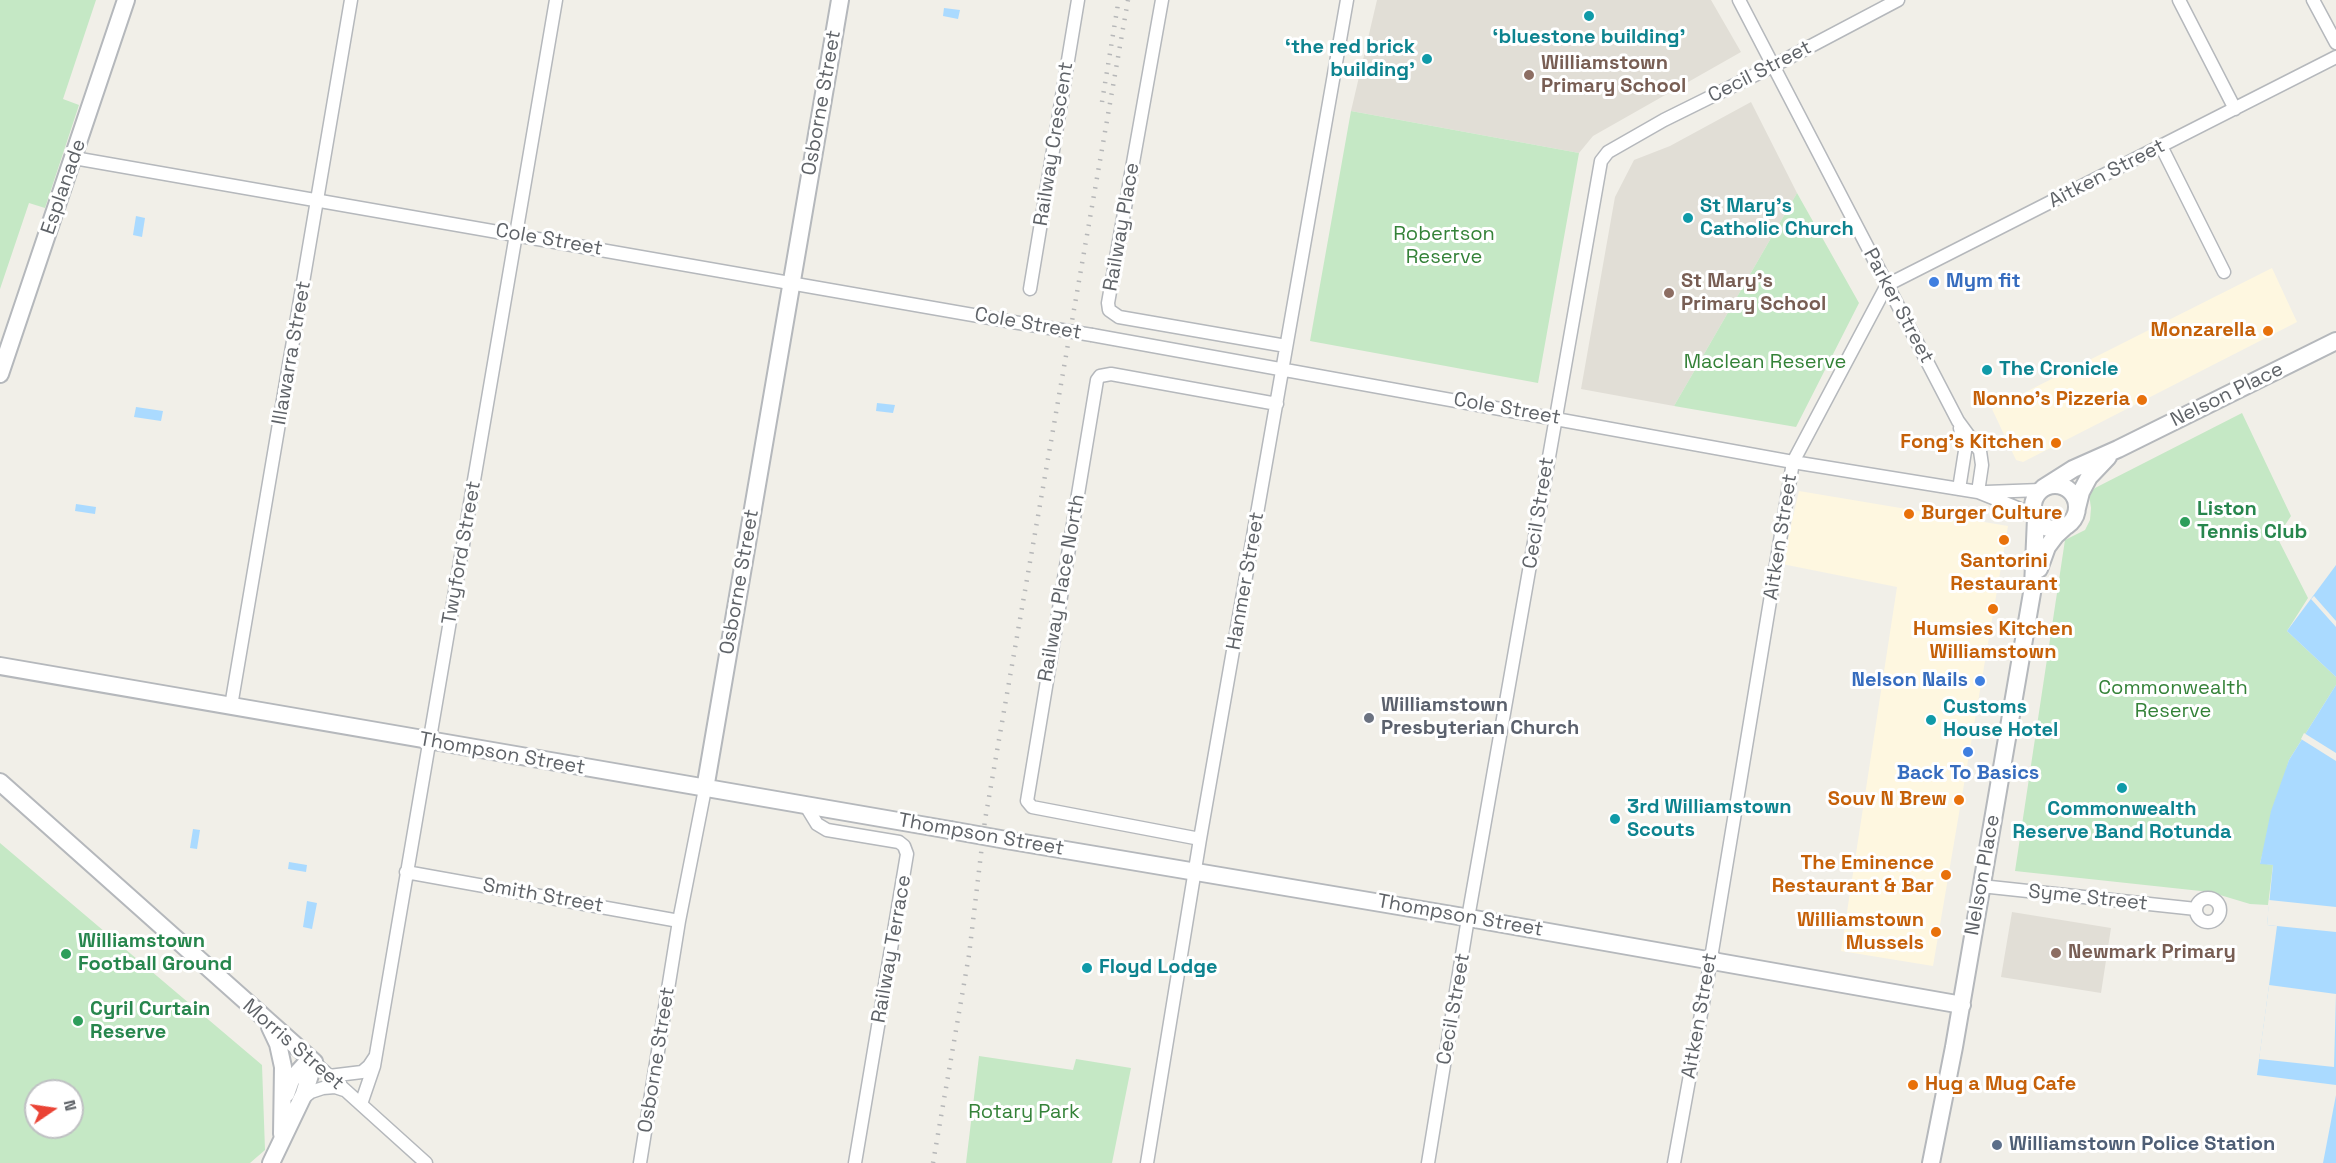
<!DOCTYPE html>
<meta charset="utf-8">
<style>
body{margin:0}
#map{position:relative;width:2336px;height:1163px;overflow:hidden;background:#f1efe8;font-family:"Space Grotesk",sans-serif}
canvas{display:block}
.north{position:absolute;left:24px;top:1079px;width:60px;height:60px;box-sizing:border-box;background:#fff;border:2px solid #bfc1c3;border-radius:50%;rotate:77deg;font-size:16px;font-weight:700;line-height:24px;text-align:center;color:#5f6368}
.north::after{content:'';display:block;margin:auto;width:21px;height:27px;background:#ea4335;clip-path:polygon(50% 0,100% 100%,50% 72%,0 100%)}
</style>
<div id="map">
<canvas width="2336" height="1163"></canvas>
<div class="north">N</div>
</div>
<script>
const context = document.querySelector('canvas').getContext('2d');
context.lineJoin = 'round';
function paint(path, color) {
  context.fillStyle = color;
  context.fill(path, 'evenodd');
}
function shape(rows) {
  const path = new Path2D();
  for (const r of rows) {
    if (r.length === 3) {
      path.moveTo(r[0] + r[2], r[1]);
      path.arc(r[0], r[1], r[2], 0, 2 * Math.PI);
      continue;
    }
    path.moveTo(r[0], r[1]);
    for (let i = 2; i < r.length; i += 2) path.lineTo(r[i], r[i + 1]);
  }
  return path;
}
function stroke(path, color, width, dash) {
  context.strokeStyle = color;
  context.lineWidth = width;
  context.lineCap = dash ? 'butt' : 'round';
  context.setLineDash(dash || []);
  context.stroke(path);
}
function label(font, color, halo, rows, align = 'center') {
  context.font = font + ' "Space Grotesk",sans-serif';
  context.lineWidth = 6;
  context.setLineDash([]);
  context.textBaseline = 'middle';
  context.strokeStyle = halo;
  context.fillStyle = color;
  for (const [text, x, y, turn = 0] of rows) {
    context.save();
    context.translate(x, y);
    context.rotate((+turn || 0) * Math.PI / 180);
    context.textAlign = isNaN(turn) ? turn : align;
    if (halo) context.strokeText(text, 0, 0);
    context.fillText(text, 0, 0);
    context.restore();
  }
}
paint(shape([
 [2272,268,2297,322,2023,462,2016,460,1992,409],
 [1799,491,2008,526,1933,966,1841,951,1897,587,1782,564]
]), '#fef7e0');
paint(shape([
 [1377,0,1711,0,1741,52,1593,136,1579,153,1351,111],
 [1751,102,1797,193,1674,406,1581,389,1615,197,1634,160,1670,146],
 [2012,912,2111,928,2101,993,2001,977]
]), '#e1ded6');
paint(shape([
 [0,0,96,0,63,99,79,105,45,208,29,203,0,289],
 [1351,111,1579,153,1538,383,1310,341],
 [1797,193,1859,303,1796,427,1674,406],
 [2242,413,2291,516,2277,537,2308,598,2287,631,2336,677,2336,685,2289,760,2260,863,2273,865,2268,905,2250,904,2210,892,2015,871,2065,540,2085,530,2090,520,2091,508,2089,494,2095,488],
 [0,843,262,1065,265,1150,250,1163,0,1163],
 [36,1091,72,1091,72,1127,36,1127],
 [979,1056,1073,1070,1076,1059,1131,1068,1112,1163,966,1163]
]), '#c5e8c5');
paint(shape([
 [944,8,960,10,958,19,943,16],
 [136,216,145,218,142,237,133,235],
 [877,403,895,405,893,413,876,411],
 [136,407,163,411,161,421,134,417],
 [76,504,96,507,95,514,75,511],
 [2336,565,2336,677,2287,631],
 [2336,685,2336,1085,2257,1075,2277,926,2267,925,2273,865,2260,864,2271,811,2289,760],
 [193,829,200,830,197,849,190,848],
 [289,862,307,865,306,872,288,869],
 [307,901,317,903,312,929,303,927],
 [2336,1091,2336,1163,2323,1163,2336,1095]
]), '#aadaff');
paint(shape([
 [2314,596,2336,621,2336,627,2311,599],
 [2304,733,2336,753,2336,761,2301,739],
 [2269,900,2336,907,2336,932,2267,925],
 [2269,985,2336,994,2334,1067,2259,1059]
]), '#f1efe8');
const minor = shape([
 [1162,0,1108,303,1109,310,1119,317,1286,346],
 [1739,0,1958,421,1980,451,1982,465,1978,492],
 [2179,0,2235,109],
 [2313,0,2336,43],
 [2161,146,2224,272],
 [74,158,1013,322],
 [1030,289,1078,0],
 [1092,335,1793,462,1978,492,2035,515],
 [1959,489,1965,451,1960,428],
 [1986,492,2041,490],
 [231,706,351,0],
 [806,806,817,824,827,830,899,842,904,846,907,854,855,1163],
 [1200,839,1032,807,1027,801,1097,380,1100,376,1111,374,1277,404],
 [406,872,679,921],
 [1981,886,2196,909],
 [2208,910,12],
 [314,1062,426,1163],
 [329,1076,362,1072,369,1066,375,1057],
 [303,1098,311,1092,323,1088,335,1087,344,1090],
 [361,1104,374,1066,556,0],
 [640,1163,679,921,705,789],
 [1147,1163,1200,839,1347,0],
 [1428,1163,1468,918,1601,161,1608,152,1664,120,1773,66,1898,0],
 [1674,1163,1709,970,1793,462,1887,285,2336,57]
]);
const tertiary = shape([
 [0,374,126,0],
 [2055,507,22],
 [2043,488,2073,469,2118,449,2336,341],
 [2077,508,2081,492,2089,477,2108,457],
 [2039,569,2047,547,2056,535,2067,525],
 [0,666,950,830],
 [0,782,314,1062,304,1094,271,1163],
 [705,789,840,0],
 [1006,840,1452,915,1962,1005],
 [270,1027,278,1044,283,1067,282,1134],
 [286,1094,291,1080,310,1059],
 [1931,1163,1954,1047,2033,587,2036,518]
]);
stroke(minor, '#b5b8bc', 15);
stroke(tertiary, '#b5b8bc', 20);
stroke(minor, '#fff', 12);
stroke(tertiary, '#fff', 16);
stroke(shape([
 [1102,102,1118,4],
 [933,1163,969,955,985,820,1128,0]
]), '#b6b7b8', 4.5, [1.5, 8]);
const minorBridge = shape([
 [1013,322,1092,335]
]);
const tertiaryBridge = shape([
 [950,830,1006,840]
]);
stroke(minorBridge, '#b5b8bc', 15, []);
stroke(tertiaryBridge, '#b5b8bc', 20, []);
stroke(minorBridge, '#fff', 12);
stroke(tertiaryBridge, '#fff', 16);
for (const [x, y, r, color] of [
 [1589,16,6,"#0f9aa8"],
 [1427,59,6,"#0f9aa8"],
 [1529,75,6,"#8d6e63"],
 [1688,218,6,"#0f9aa8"],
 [1934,282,6,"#3f7fe0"],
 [1669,293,6,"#8d6e63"],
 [2268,331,6,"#e8710a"],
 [1987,370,6,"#0f9aa8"],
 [2142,400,6,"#e8710a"],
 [2056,443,6,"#e8710a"],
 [1909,514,6,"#e8710a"],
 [2185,522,6,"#2e9e5b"],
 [2004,540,6,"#e8710a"],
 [1993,609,6,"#e8710a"],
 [1980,681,6,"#3f7fe0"],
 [1369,718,6,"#6b7280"],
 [1931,720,6,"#0f9aa8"],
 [1968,752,6,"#3f7fe0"],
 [2122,788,6,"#0f9aa8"],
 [1959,800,6,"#e8710a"],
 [1615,819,6,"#0f9aa8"],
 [1946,875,6,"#e8710a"],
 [1936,932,6,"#e8710a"],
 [2056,953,6,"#8d6e63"],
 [66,954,6,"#2e9e5b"],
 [1087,968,6,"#0f9aa8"],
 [78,1021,6,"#2e9e5b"],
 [1913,1085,6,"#e8710a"],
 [1997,1145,6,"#5c6f8a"]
]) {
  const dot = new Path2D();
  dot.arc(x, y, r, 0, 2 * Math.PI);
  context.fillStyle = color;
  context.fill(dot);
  stroke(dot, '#fff', 2);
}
label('bold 20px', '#0d838f', '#fff', [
 ["‘bluestone building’",1589,38,"center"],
 ["‘the red brick",1415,48,"right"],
 ["building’",1415,71,"right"],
 ["St Mary's",1700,207],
 ["Catholic Church",1700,230],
 ["The Cronicle",1999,370],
 ["Customs",1943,708],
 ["House Hotel",1943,731],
 ["3rd Williamstown",1627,808],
 ["Scouts",1627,831],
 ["Commonwealth",2122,810,"center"],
 ["Reserve Band Rotunda",2122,833,"center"],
 ["Floyd Lodge",1099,968]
], 'left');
label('bold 20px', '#785e54', '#fff', [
 ["Williamstown",1541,64],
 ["Primary School",1541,87],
 ["St Mary's",1681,282],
 ["Primary School",1681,305],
 ["Newmark Primary",2068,953]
], 'left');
label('20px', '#5f6368', '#fff', [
 ["Cecil Street",1760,72,-27],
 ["Osborne Street",822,103,-80],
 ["Railway Crescent",1054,144,-81],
 ["Aitken Street",2107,174,-27],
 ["Esplanade",64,187,-71],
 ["Railway Place",1122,227,-80],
 ["Cole Street",549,240,10],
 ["Parker Street",1898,306,62],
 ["Cole Street",1028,324,10],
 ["Illawarra Street",292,353,-80],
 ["Nelson Place",2227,395,-26],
 ["Cole Street",1507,409,10],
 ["Cecil Street",1539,513,-81],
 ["Aitken Street",1781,537,-81],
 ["Twyford Street",462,553,-80],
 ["Hanmer Street",1246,581,-80],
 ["Osborne Street",740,582,-80],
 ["Railway Place North",1062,588,-80],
 ["Thompson Street",502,754,10],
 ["Thompson Street",981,835,10],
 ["Nelson Place",1983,875,-80],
 ["Smith Street",543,896,10],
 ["Syme Street",2088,898,6],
 ["Thompson Street",1460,916,10],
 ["Railway Terrace",892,949,-80],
 ["Cecil Street",1454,1009,-80],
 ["Aitken Street",1700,1016,-80],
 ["Morris Street",293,1045,41],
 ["Osborne Street",657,1060,-81]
]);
label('20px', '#348238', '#fff', [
 ["Robertson",1444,235],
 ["Reserve",1444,258],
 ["Maclean Reserve",1765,363],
 ["Commonwealth",2173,689],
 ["Reserve",2173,712],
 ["Rotary Park",1024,1113]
]);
label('bold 20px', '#366cbe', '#fff', [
 ["Mym fit",1946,282],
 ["Nelson Nails",1968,681,"right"],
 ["Back To Basics",1968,774,"center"]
], 'left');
label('bold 20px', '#c56008', '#fff', [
 ["Monzarella",2256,331],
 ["Nonno's Pizzeria",2130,400],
 ["Fong's Kitchen",2044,443],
 ["Burger Culture",1921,514,"left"],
 ["Santorini",2004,562,"center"],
 ["Restaurant",2004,585,"center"],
 ["Humsies Kitchen",1993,630,"center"],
 ["Williamstown",1993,653,"center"],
 ["Souv N Brew",1947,800],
 ["The Eminence",1934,864],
 ["Restaurant & Bar",1934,887],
 ["Williamstown",1924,921],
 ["Mussels",1924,944],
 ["Hug a Mug Cafe",1925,1085,"left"]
], 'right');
label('bold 20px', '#27864d', '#fff', [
 ["Liston",2197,510],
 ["Tennis Club",2197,533],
 ["Williamstown",78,942],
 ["Football Ground",78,965],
 ["Cyril Curtain",90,1010],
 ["Reserve",90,1033]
], 'left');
label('bold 20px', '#5b616d', '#fff', [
 ["Williamstown",1381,706],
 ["Presbyterian Church",1381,729]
], 'left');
label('bold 20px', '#4e5e75', '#fff', [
 ["Williamstown Police Station",2009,1145]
], 'left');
</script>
